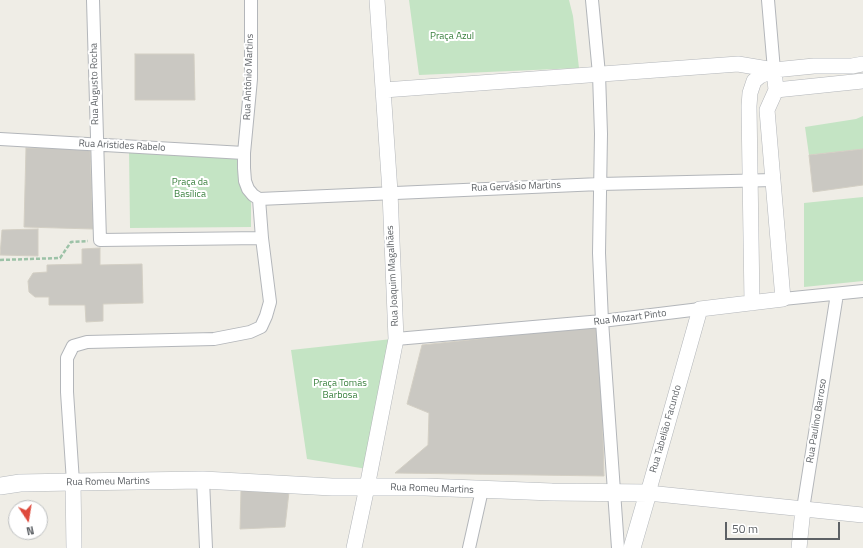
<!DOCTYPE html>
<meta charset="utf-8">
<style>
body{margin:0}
#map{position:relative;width:863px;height:548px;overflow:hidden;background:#efede6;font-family:"Titillium Web",sans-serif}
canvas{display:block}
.north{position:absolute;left:8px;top:500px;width:40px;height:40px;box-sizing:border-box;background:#fff;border:1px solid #bec0c1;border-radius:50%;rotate:168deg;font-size:11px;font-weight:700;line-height:16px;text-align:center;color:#5d6165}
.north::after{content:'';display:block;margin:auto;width:14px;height:18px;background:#de4a3c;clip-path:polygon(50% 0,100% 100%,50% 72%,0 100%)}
.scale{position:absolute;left:725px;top:522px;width:115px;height:18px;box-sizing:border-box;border:2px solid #5d6165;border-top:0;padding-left:5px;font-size:12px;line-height:14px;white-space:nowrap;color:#5d6165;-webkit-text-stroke:3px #fff;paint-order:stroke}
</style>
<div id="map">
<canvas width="863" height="548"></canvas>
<div class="north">N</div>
<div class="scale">50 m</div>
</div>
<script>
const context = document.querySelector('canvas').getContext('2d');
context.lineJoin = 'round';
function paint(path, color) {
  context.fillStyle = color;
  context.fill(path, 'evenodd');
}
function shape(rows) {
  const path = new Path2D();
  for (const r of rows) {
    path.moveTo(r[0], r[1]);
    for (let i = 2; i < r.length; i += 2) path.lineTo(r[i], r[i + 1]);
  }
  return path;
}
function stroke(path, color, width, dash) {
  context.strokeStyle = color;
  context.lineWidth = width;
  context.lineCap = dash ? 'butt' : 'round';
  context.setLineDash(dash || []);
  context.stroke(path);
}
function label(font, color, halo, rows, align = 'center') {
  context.font = font + ' "Titillium Web",sans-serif';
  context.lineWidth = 4;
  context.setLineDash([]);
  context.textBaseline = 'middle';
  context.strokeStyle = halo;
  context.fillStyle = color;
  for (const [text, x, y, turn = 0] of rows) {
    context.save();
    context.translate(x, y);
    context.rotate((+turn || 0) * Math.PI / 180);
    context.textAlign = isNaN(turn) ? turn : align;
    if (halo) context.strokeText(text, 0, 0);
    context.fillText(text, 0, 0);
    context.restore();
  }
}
paint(shape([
 [409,0,569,0,573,16,579,68,419,75],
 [863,116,863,149,809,155,805,127,856,119],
 [251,149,251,227,130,228,129,150],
 [863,197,863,281,804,287,804,203],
 [392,339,367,469,307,459,291,350]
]), '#c4e4c4');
const building = shape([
 [135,54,194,54,195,100,135,100,135,54],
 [26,148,90,148,93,229,24,227,26,148],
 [863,149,863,185,813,192,809,155,863,149],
 [38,229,38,256,0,255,2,230,38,229],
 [100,248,100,265,142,264,143,303,103,304,103,321,86,322,85,305,49,305,49,297,35,297,29,292,28,281,33,273,47,272,47,265,82,264,82,249,100,248],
 [600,326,604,476,395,473,428,445,429,413,407,404,422,345,600,326],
 [241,490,289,492,285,527,240,529,241,490]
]);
paint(building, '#cac8c2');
stroke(building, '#d3cfc4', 1);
const minor = shape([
 [251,0,251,79,244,153,244,168,245,181,248,189,253,195,259,199,262,238],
 [592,0,599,74,601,134,599,253,602,321,618,548],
 [768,0,774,70],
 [0,139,244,153],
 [259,199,600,184,774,180],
 [783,299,863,291],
 [396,339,602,321,700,309],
 [203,480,206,548],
 [73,482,67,392,67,358,73,346,87,342,214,339,250,332,261,327,266,316,270,302,262,238,100,240,93,0],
 [803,509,837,294],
 [469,548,482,490]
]);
const tertiary = shape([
 [384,90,738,64,774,70,776,90,767,110,783,299,700,309,648,493,863,515],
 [776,90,863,81],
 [752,303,749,106,750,93,754,81,760,76,774,70,814,66,852,66,863,64],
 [73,482,74,548],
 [354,548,367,487,396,339,390,192,377,0],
 [799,548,803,509]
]);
const secondary = shape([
 [0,486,20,483,73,482,203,480,332,487,425,487,552,492,648,493,632,548]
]);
stroke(minor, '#b3b6ba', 14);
stroke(tertiary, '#b3b6ba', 16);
stroke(secondary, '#b4b8bc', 18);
stroke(shape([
 [0,260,60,258,71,242,88,241]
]), '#9cc2a7', 2.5, [4, 2]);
stroke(minor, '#fff', 12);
stroke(tertiary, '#fff', 15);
stroke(secondary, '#fff', 17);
label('10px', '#3a803e', '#fff', [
 ["Praça Azul",452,37],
 ["Praça da",190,183],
 ["Basílica",190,195],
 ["Praça Tomás",340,384],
 ["Barbosa",340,396]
]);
label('10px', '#5d6165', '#fff', [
 ["Rua Antônio Martins",249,77,-88],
 ["Rua Augusto Rocha",95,84,-91],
 ["Rua Aristides Rabelo",122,146,3],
 ["Rua Gervásio Martins",516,187,-2],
 ["Rua Joaquim Magalhães",393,276,-93],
 ["Rua Mozart Pinto",630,318,-7],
 ["Rua Paulino Barroso",817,421,-81],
 ["Rua Tabelião Facundo",666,429,-74],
 ["Rua Romeu Martins",108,482,-1],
 ["Rua Romeu Martins",432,489,2]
]);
</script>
